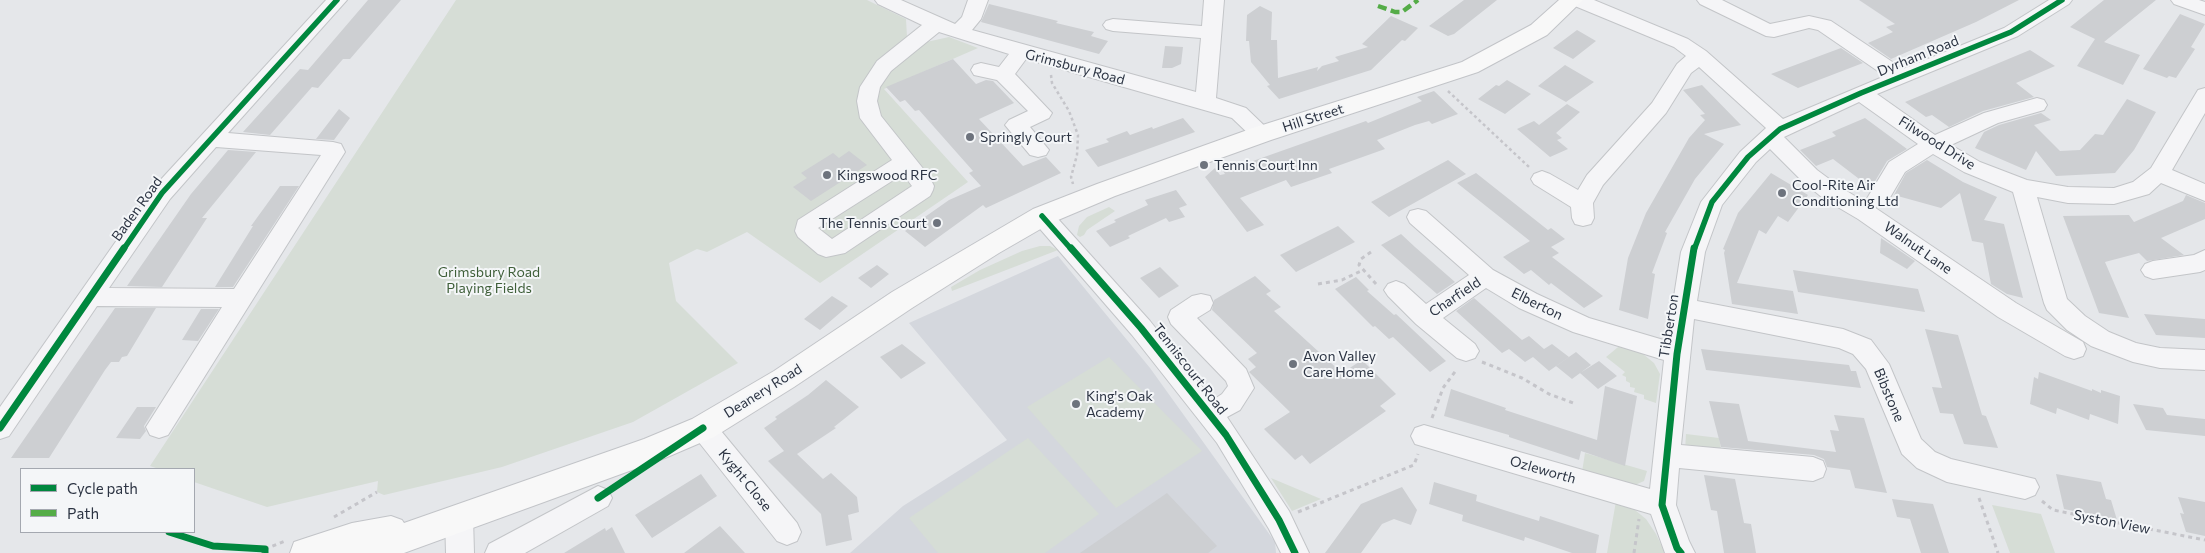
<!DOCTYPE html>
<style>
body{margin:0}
#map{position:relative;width:2205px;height:553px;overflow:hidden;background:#e5e7ea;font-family:Commissioner,sans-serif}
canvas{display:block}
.legend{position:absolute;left:20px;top:468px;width:175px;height:65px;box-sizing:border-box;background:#f4f6f8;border:1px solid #a4a8b0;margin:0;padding:6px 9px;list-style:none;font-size:15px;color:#2c3443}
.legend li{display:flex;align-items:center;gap:10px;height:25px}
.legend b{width:25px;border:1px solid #a4a8b0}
</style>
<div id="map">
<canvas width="2205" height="553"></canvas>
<ul class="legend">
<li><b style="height:6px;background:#00873e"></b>Cycle path</li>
<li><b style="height:6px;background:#54ac47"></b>Path</li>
</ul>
</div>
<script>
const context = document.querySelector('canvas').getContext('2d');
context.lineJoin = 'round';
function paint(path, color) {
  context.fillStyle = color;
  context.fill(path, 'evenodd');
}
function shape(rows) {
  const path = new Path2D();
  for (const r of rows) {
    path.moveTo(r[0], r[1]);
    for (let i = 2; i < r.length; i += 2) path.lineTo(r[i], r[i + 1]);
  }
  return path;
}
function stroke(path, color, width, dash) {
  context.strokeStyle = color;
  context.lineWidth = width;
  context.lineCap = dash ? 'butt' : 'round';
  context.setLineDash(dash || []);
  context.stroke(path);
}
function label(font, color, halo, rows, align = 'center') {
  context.font = font + ' Commissioner,sans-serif';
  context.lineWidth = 4;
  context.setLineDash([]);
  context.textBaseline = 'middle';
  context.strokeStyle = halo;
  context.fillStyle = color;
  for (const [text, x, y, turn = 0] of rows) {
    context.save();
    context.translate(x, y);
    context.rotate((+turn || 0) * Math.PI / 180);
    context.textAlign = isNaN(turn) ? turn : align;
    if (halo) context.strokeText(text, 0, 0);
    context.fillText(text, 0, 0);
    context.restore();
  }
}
paint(shape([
 [1058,256,1150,368,1275,542,1276,553,850,553,903,506,1007,440,909,323]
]), '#d4d7dd');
paint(shape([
 [456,0,867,0,906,19,907,37,922,43,949,37,978,48,884,89,968,182,820,283,747,232,707,252,697,249,669,263,676,301,738,363,633,422,502,467,384,495,377,492,378,481,267,507,194,482,194,469,159,469,150,466],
 [1109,207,1115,211,1087,230,1084,235,1080,237,1077,235,1079,226,1087,217],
 [1040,246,1050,246,1058,250,952,291,951,287,980,270,1022,251],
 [1623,343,1643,354,1654,363,1660,374,1656,403,1644,399,1644,395,1634,392,1635,388,1630,387,1630,383,1626,381,1626,377,1622,375,1625,372,1606,357],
 [1109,357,1202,451,1116,508,1027,407],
 [1686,434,1719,438,1722,454,1685,451],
 [1028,438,1099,514,1045,553,938,553,909,518],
 [1585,453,1647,471,1644,481,1635,485,1582,472],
 [1271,478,1321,499,1292,511],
 [1616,501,1630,506,1646,519,1656,534,1665,553,1607,553],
 [1992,505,2041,514,2055,553,2010,553]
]), '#d6ddd6');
paint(shape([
 [368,0,401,0,350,59,343,59,318,88,312,87,270,135,243,132,300,69,308,70],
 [1464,0,1497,0,1454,34,1448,36,1429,26],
 [1859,0,2019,0,1976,22,1891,59,1868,43,1893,32,1886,27,1895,24],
 [2104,0,2156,0,2104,42,2140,55,2123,85,2077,66,2095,39,2070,27],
 [989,4,1058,21,1056,23,1094,32,1091,36,1108,41,1099,54,981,22],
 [1260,6,1272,12,1271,40,1277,40,1278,78,1318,67,1317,71,1322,66,1339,61,1335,57,1368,47,1362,44,1391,16,1418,28,1405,41,1402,40,1371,70,1279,99,1267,86,1270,85,1251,62,1249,41,1246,41,1247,15],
 [2180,14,2205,24,2191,47,2195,49,2176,78,2169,76,2167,78,2143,69],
 [1577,30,1596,41,1573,59,1553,48],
 [1165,46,1183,47,1181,64,1172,68,1162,68],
 [1841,48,1863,63,1798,88,1771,74],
 [2030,50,2055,66,2016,83,2034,97,1983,111,1949,127,1932,115,1926,117,1905,102],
 [953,59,976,84,986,80,993,81,1014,103,979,119,1023,166,1046,157,1061,173,986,208,983,205,925,247,905,231,949,200,981,186,969,173,973,171,919,110,915,111,905,100,900,102,886,87],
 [1565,65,1594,82,1566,102,1538,86],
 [1507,80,1531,94,1505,114,1478,99,1496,85,1499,86],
 [1702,85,1741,125,1704,134,1724,144,1695,179,1665,232,1667,233,1652,273,1655,274,1648,319,1619,310,1628,258,1646,213,1689,138,1705,120,1700,115,1705,114,1683,90],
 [1434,91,1458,114,1432,124,1429,121,1415,125,1377,140,1385,149,1329,169,1332,173,1291,187,1286,180,1240,198,1264,225,1247,232,1205,177,1215,168,1220,175,1225,174,1223,171,1236,167,1366,121,1368,123,1422,101,1417,97],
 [2127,99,2156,112,2134,150,2115,173,2056,176,2036,151,2026,170,1975,148,1984,132,1999,125,2041,113,2051,120,2034,125,2060,151,2080,150,2095,134,2103,135],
 [1567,104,1580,112,1556,133,1562,138,1557,140,1568,149,1550,157,1517,129,1534,121,1539,125],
 [339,109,350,118,334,140,316,139],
 [1183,118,1195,132,1098,167,1085,150,1109,142,1106,139,1127,131,1130,135,1152,127,1153,129],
 [1865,118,1907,149,1887,161,1871,188,1833,159,1816,166,1800,150,1836,136,1832,132],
 [228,150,256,152,202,218,207,218,162,287,127,286,191,194],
 [849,151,867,165,811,201,793,187,807,178,801,173,833,153,839,158],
 [1448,160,1466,174,1389,217,1371,202],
 [1927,160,1963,182,1997,197,1984,220,2004,224,2023,298,2007,294,1991,284,1983,243,1972,241,1960,193,1941,208,1894,195,1906,173],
 [1476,173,1548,230,1551,228,1565,239,1551,247,1559,253,1552,257,1603,296,1584,308,1551,283,1549,285,1531,270,1524,274,1503,257,1530,241,1457,183],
 [1771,173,1808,195,1788,222,1778,216,1766,234,1759,230,1737,283,1793,291,1798,314,1732,304,1724,253,1725,250,1723,249,1738,213],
 [280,186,299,186,233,287,215,287,253,226,251,226],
 [1176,190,1187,205,1179,208,1185,217,1169,222,1166,218,1128,236,1130,238,1110,247,1096,231,1116,222,1114,220,1148,205,1145,200],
 [2186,195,2205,203,2205,219,2161,238,2184,255,2147,261,2139,253,2105,262,2129,318,2099,313,2063,216,2129,215,2134,222,2183,201],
 [1338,226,1355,242,1296,272,1280,255],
 [1401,234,1415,247,1455,282,1437,294,1381,245],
 [1881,238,1915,261,1907,269,1880,253],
 [877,265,889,274,871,288,858,278],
 [1160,267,1179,286,1159,298,1140,278],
 [1793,270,1918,289,1925,312,1798,292],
 [1255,276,1271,291,1266,294,1281,307,1274,311,1342,373,1362,360,1396,394,1380,406,1386,411,1310,464,1302,455,1295,460,1264,429,1290,412,1249,372,1256,367,1248,359,1257,353,1212,310,1214,300],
 [1356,277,1369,290,1367,291,1394,315,1396,314,1446,361,1430,372,1393,337,1389,339,1375,326,1373,327,1335,289],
 [832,296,848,306,820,330,804,319],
 [1474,298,1522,340,1529,336,1544,349,1552,344,1569,357,1549,371,1533,357,1525,362,1509,349,1502,353,1456,311],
 [115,308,156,308,127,356,122,357,119,362,111,362,105,370,49,458,11,458],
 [201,309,219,309,198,341,182,340],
 [2144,314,2205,319,2205,338,2156,335],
 [1925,329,1958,335,1982,415,1986,416,1998,448,1964,444,1953,414,1940,413,1932,387,1942,388],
 [902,344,926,363,901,379,880,357],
 [1701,349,1849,365,1851,371,1856,371,1861,388,1706,370],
 [1576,352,1591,365,1572,379,1556,366],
 [1599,361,1617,376,1598,389,1580,373],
 [2039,372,2092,391,2092,389,2101,393,2101,390,2120,396,2118,424,2090,414,2089,420,2057,408,2056,414,2030,404,2034,377,2038,379],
 [826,380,859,407,834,427,836,428,797,454,823,479,831,473,857,497,859,512,848,515,852,540,826,546,821,514,768,461,784,451,764,428,777,419,775,417,808,395],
 [1605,386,1637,396,1625,466,1581,451,1579,460,1509,437,1509,435,1444,416,1451,389,1506,408,1505,410,1597,440],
 [1709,401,1739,404,1748,441,1836,452,1830,430,1839,431,1834,415,1864,418,1887,493,1855,488,1850,470,1827,467,1824,459,1814,455,1721,447],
 [2133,404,2163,408,2167,415,2205,419,2205,436,2146,430],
 [137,407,156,407,144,426,146,431,140,439,116,438],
 [701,474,717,496,652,538,635,515],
 [2056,474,2101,482,2106,499,2111,500,2117,520,2064,509],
 [1704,475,1735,479,1744,523,1751,524,1756,553,1724,553,1717,511,1711,510],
 [1434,482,1477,495,1476,501,1507,511,1539,521,1540,516,1599,535,1596,553,1572,553,1525,537,1524,541,1462,521,1463,515,1429,504],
 [1402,487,1417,510,1411,525,1394,519,1382,524,1361,553,1325,553,1361,504],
 [1167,493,1217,546,1208,553,1080,553],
 [2178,497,2205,502,2205,536,2186,532,2180,513,2184,514],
 [1892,499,1933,504,1949,553,1921,553,1910,519,1897,517],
 [720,526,745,553,684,553],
 [612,527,625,553,564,553,605,528,606,531]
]), '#cdcfd2');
const minor = shape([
 [326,0,347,0,228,133,333,142,341,144,345,152,168,435,159,438,150,435,146,427,222,307,97,306,9,436,0,439,0,407,154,187,326,0],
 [216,147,321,155,234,289,109,288,170,199,216,147],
 [875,0,901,0,955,24,962,17,968,0,988,0,981,19,972,30,1196,92,1201,38,1113,31,1106,29,1103,25,1106,21,1113,19,1202,26,1204,0,1224,0,1216,98,1246,108,1273,134,1270,139,1262,141,1254,139,1232,118,1026,59,1015,74,1052,113,1049,118,1030,127,1049,150,1046,155,1038,157,1030,155,1005,125,1009,120,1028,111,997,80,974,75,971,70,974,65,981,63,999,67,1009,54,939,32,891,71,880,87,877,101,881,116,929,176,934,186,933,190,930,196,845,253,826,257,818,254,798,237,795,231,798,220,892,160,860,118,857,101,860,87,877,61,922,25,878,4,875,0],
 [903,174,912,186,832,239,818,228,903,174],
 [1567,0,1594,0,1688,39,1706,51,1783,119,1885,76,1818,30,1809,28,1774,37,1766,36,1700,4,1697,0,1722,0,1770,24,1809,16,1831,21,1903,69,2004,28,2049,0,2072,0,2069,4,2018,36,1877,94,1935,135,1984,113,2037,98,2044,100,2047,105,2044,110,1998,123,1951,145,1980,162,2027,180,2068,187,2114,188,2133,182,2151,168,2198,90,2205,88,2205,113,2172,170,2205,184,2205,201,2161,183,2149,194,2114,204,2068,203,2037,197,2067,299,2085,316,2109,332,2136,343,2160,348,2205,350,2205,370,2160,368,2133,362,2091,346,2067,330,2047,310,2044,303,2013,192,1964,172,1933,154,1905,172,1885,206,1874,207,2016,303,2083,342,2086,349,2083,356,2074,359,2065,356,1998,317,1858,219,1824,199,1801,180,1770,149,1756,162,1722,205,1705,252,1697,301,1843,329,1871,340,1889,364,1921,439,1935,452,1951,459,2035,479,2039,487,2035,495,2025,499,1947,482,1917,468,1902,454,1866,369,1853,354,1839,348,1694,319,1681,445,1813,457,1823,461,1826,469,1823,477,1813,481,1679,468,1676,505,1689,541,1695,553,1665,553,1651,514,1415,444,1411,436,1415,428,1424,425,1650,489,1664,360,1573,332,1519,308,1486,288,1443,318,1475,344,1479,351,1475,358,1466,361,1457,358,1416,324,1388,296,1384,290,1388,284,1396,281,1404,284,1426,304,1469,275,1410,223,1407,217,1410,211,1418,209,1426,211,1493,270,1537,294,1589,318,1667,341,1681,252,1701,202,1740,152,1766,128,1699,67,1691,73,1666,113,1603,185,1593,203,1594,218,1591,224,1583,226,1575,224,1572,218,1571,207,1534,184,1531,179,1534,174,1542,171,1550,174,1578,190,1587,175,1652,103,1677,64,1686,56,1674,47,1570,4,1567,0],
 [1859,102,1918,144,1889,162,1866,200,1868,204,1840,187,1817,170,1784,137,1859,102],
 [2171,0,2199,0,2205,2,2205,15,2174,4,2171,0],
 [1042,208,1050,210,1150,321,1213,400,1222,394,1228,386,1226,381,1171,324,1168,317,1171,310,1192,296,1201,294,1210,296,1213,303,1210,310,1197,318,1246,369,1254,388,1240,410,1227,417,1289,511,1309,553,1281,553,1269,529,1217,443,1132,335,1034,222,1031,216,1034,210,1042,208],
 [2205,250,2205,270,2200,272,2153,279,2145,276,2141,270,2145,264,2153,261,2194,255,2205,250],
 [703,417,712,420,797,523,801,532,797,541,787,545,777,541,694,436,690,428,694,420,703,417],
 [598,486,608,490,612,498,608,506,525,553,485,553,489,544,598,486],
 [459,505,469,508,473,517,474,553,446,553,445,517,449,508,459,505]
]);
const major = shape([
 [1559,0,1583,0,1547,35,1478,72,1271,140,1115,196,1051,223,999,253,912,308,794,387,714,437,665,458,404,553,290,553,294,542,306,538,352,523,391,516,402,520,404,523,644,439,692,419,774,371,892,292,1033,209,1097,184,1253,128,1462,62,1531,25,1559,0]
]);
stroke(minor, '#c3c5c8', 2);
stroke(major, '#c2c4c8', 2);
stroke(shape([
 [1051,75,1052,83,1069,111,1078,135,1077,155,1071,177,1073,184],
 [1448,91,1529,167]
]), '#c5c5ca', 2.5, [3, 3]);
stroke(shape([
 [1371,252,1361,259,1359,265,1377,285],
 [1318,284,1342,280,1363,270],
 [1482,362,1522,378,1549,394,1576,404],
 [1432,418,1443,388,1457,369],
 [1979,498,1998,553],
 [2042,501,2053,510,2205,540],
 [1298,512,1414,465,1418,454],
 [334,517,377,492],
 [265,549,285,541],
 [1634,553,1639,519]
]), '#c5c5ca', 3, [4, 4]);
paint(minor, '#f5f5f7');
paint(major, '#f8f8f8');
stroke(shape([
 [1378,6,1395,12,1402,12,1418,0]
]), '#54ac47', 4.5, [9, 4.5]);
stroke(shape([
 [1042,216,1072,250],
 [123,250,162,193,337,0],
 [1694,250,1712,202,1748,157,1780,129,1861,93,2011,32,2062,0]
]), '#00873e', 5.5);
stroke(shape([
 [1071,248,1141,328,1226,435,1279,520,1295,553],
 [0,428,124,248],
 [598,498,703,428],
 [169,532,213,546,265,549,265,553],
 [1681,553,1677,548,1662,505,1677,354,1694,248]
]), '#00873e', 7);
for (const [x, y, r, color] of [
 [970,137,5,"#6d737d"],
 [1204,165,5,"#6d737d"],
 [827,175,5,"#6d737d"],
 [1782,193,5,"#6d737d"],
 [937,223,5,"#6d737d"],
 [1293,364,5,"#6d737d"],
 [1076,404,5,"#6d737d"]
]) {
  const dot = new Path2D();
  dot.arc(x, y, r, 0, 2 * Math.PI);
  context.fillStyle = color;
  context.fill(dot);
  stroke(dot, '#f4f6f8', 2);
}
label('14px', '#2c3443', '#f4f6f8', [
 ["Dyrham Road",1918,56,-22],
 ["Grimsbury Road",1075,67,15],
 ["Hill Street",1313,118,-18],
 ["Filwood Drive",1937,143,32],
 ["Baden Road",137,209,-54],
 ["Walnut Lane",1918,248,35],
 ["Charfield",1455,297,-34],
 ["Elberton",1537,304,26],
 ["Tibberton",1669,326,-81],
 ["Tenniscourt Road",1190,369,52],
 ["Deanery Road",763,391,-32],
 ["Bibstone",1889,395,67],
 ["Ozleworth",1543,470,16],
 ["Kyght Close",745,480,51],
 ["Syston View",2112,522,11]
]);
label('14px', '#2c3443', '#f4f6f8', [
 ["Springly Court",980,137],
 ["Tennis Court Inn",1214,165],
 ["Kingswood RFC",837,175],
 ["Cool-Rite Air",1792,185],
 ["Conditioning Ltd",1792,201],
 ["The Tennis Court",927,223,"right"],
 ["Avon Valley",1303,356],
 ["Care Home",1303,372],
 ["King's Oak",1086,396],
 ["Academy",1086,412]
], 'left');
label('14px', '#3f5f39', '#f4f6f8', [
 ["Grimsbury Road",489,272],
 ["Playing Fields",489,288]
]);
</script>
